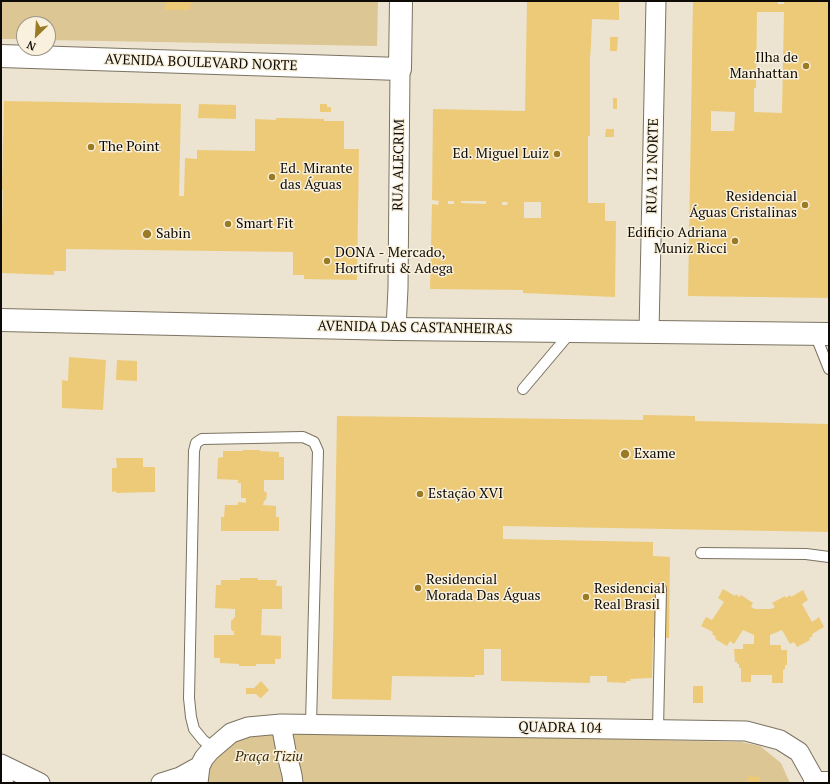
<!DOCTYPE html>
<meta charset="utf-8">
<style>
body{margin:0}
#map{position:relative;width:830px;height:784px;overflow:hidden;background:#ece4d0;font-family:"PT Serif",serif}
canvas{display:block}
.frame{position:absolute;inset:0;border:2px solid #0e0b06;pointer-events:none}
.north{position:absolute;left:16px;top:16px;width:40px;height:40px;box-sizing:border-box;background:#f9f1dd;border:1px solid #9b9587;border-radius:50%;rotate:205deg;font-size:11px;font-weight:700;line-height:16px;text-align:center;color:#0e0b06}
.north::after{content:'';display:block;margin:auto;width:14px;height:18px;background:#9a7b24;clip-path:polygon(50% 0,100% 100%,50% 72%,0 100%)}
</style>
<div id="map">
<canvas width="830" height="784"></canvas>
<div class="frame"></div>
<div class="north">N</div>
</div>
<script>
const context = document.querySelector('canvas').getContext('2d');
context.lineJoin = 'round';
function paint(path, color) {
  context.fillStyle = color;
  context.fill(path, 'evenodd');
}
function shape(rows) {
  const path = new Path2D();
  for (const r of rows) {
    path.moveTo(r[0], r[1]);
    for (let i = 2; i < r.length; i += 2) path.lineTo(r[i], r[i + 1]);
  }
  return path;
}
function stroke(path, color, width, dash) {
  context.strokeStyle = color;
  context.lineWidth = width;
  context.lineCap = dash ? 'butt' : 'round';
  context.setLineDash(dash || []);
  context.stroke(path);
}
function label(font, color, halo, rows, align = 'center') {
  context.font = font + ' "PT Serif",serif';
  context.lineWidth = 3;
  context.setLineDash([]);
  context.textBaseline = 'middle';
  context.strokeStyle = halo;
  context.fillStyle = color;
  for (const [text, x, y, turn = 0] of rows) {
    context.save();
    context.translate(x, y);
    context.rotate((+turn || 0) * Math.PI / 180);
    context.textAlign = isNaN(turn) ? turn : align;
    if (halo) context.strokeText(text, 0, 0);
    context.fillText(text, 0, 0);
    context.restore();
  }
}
paint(shape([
 [1,1,378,1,377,46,48,40,48,24,24,24,24,39,1,39],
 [275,731,741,742,760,746,781,763,790,783,202,783,209,756,229,737]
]), '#dcc694');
paint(shape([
 [166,1,191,1,190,10,165,10],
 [527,1,619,1,619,20,592,19,591,44,590,59,590,136,588,136,588,203,605,203,605,221,616,221,615,297,523,293,523,290,430,289,432,204,438,205,439,201,432,200,433,109,525,111],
 [448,201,454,201,454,204,448,204],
 [461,201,486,201,486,204,461,203],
 [502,202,508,202,507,205,502,205],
 [524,202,541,202,541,218,524,218],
 [693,1,778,1,778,4,784,4,784,1,829,1,829,298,688,296],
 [757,12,784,12,782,113,754,112,754,88,756,88],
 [711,111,735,112,734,131,711,131],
 [610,37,618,37,617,51,610,51],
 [613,98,617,98,617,109,613,109],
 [4,101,181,104,179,196,184,196,185,158,197,159,197,150,255,151,255,119,276,120,276,118,286,118,324,119,324,121,344,121,344,149,359,149,357,280,304,279,304,275,293,275,293,252,66,249,66,271,54,271,54,275,1,273,3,190,2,190],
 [199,104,236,105,236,119,198,118],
 [320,104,327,104,327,107,331,107,331,112,320,112],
 [606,129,614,129,614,137,605,137],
 [69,357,106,360,103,410,62,408,62,380,68,381],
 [117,360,137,361,137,381,116,380],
 [643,415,695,416,695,421,829,424,829,532,503,526,503,539,653,542,653,556,670,557,669,638,653,637,652,678,630,679,631,681,626,681,626,683,607,682,607,676,590,676,590,683,501,681,501,649,484,649,484,675,475,675,475,677,392,676,391,700,332,699,337,416,643,420],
 [243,450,260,450,260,451,279,452,279,457,284,457,284,480,264,480,264,491,267,493,266,500,264,501,263,505,276,506,276,517,279,517,279,531,221,531,221,517,224,517,225,505,238,505,238,502,246,503,246,498,241,498,241,483,238,483,238,480,217,479,218,458,223,457,223,451,243,451],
 [116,458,143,458,143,467,155,467,155,492,116,493,116,491,112,492,112,468,116,468,117,467],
 [240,578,258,578,258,580,277,580,276,586,281,586,282,587,282,609,262,609,261,635,281,636,281,658,279,659,275,659,275,664,256,664,256,666,239,666,239,664,220,663,220,658,215,658,214,657,214,635,234,635,234,631,232,631,231,629,231,621,235,617,235,609,215,608,216,586,216,585,221,585,221,580,240,580],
 [723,589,735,596,736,594,739,597,741,595,753,603,751,607,755,609,771,609,775,607,772,603,785,596,786,598,790,595,791,597,803,590,808,600,802,604,812,622,819,617,824,627,812,634,813,636,809,638,810,640,797,647,794,642,790,644,782,630,770,635,770,645,781,645,781,650,787,650,787,665,785,665,785,669,783,670,783,683,772,683,772,675,751,675,751,682,741,682,741,668,739,668,739,664,737,664,737,662,735,662,734,649,743,649,743,644,754,644,754,635,743,630,734,644,730,641,727,646,715,639,716,637,712,634,713,632,701,626,706,617,712,620,724,602,718,598],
 [261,681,269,690,261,698,260,698,256,694,246,694,246,688,254,688],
 [693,686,703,686,703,703,693,703],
 [748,776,760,777,760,783,747,783]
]), '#edca78');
const lane = shape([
 [815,334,829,369],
 [523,389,571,332],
 [701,553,806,554,829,557],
 [658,729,661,589],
 [213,748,203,740,194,729,191,717,189,698,194,451,196,443,202,439,303,437,314,442,318,451,311,724],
 [813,777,829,777]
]);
const street = shape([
 [396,329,398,288,400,69],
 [649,332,656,1],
 [281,724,286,751,292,775,293,783],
 [1,764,40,783],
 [161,783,180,777,200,766],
 [198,783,200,766,204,758,210,751,231,733,248,727,281,724,746,731,780,740,799,752,813,777,814,783]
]);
const secondary = shape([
 [1,56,400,69,401,1],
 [1,320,396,329,829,334],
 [1,777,2,783]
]);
stroke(lane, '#7b7362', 12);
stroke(street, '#7b7362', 21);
stroke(secondary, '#7b7362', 24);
stroke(lane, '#fff', 10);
stroke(street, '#fff', 19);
stroke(secondary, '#fff', 22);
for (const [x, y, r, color] of [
 [806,66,4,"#9a7b24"],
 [91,147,4,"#9a7b24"],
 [557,154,4,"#9a7b24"],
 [272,177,4,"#9a7b24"],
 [805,205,4,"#9a7b24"],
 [228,224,4,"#9a7b24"],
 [147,234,5,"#9a7b24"],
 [735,241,4,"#9a7b24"],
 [327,261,4,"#9a7b24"],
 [625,454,5,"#9a7b24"],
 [420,494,4,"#9a7b24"],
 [418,588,4,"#9a7b24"],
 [586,597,4,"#9a7b24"]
]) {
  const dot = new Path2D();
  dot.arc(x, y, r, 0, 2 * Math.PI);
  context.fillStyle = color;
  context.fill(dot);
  stroke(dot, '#f9f1dd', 1.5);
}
label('14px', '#0e0b06', '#f9f1dd', [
 ["Ilha de",798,58,"right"],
 ["Manhattan",798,74,"right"],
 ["The Point",99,147],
 ["Ed. Miguel Luiz",549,154,"right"],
 ["Ed. Mirante",280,169],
 ["das Águas",280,185],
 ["Residencial",797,197,"right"],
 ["Águas Cristalinas",797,213,"right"],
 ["Smart Fit",236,224],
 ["Edificio Adriana",727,233,"right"],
 ["Muniz Ricci",727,249,"right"],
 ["Sabin",156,234],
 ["DONA - Mercado,",335,253],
 ["Hortifruti & Adega",335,269],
 ["Exame",634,454],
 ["Estação XVI",428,494],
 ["Residencial",426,580],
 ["Morada Das Águas",426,596],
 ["Residencial",594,589],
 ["Real Brasil",594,605]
], 'left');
label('14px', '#0e0b06', '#f9f1dd', [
 ["AVENIDA BOULEVARD NORTE",201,63,2],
 ["RUA ALECRIM",399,165,-89],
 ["RUA 12 NORTE",653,166,-89],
 ["AVENIDA DAS CASTANHEIRAS",415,328,1],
 ["QUADRA 104",560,728,1]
]);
label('italic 14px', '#3b2d08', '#f9f1dd', [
 ["Praça Tiziu",269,757]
]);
</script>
